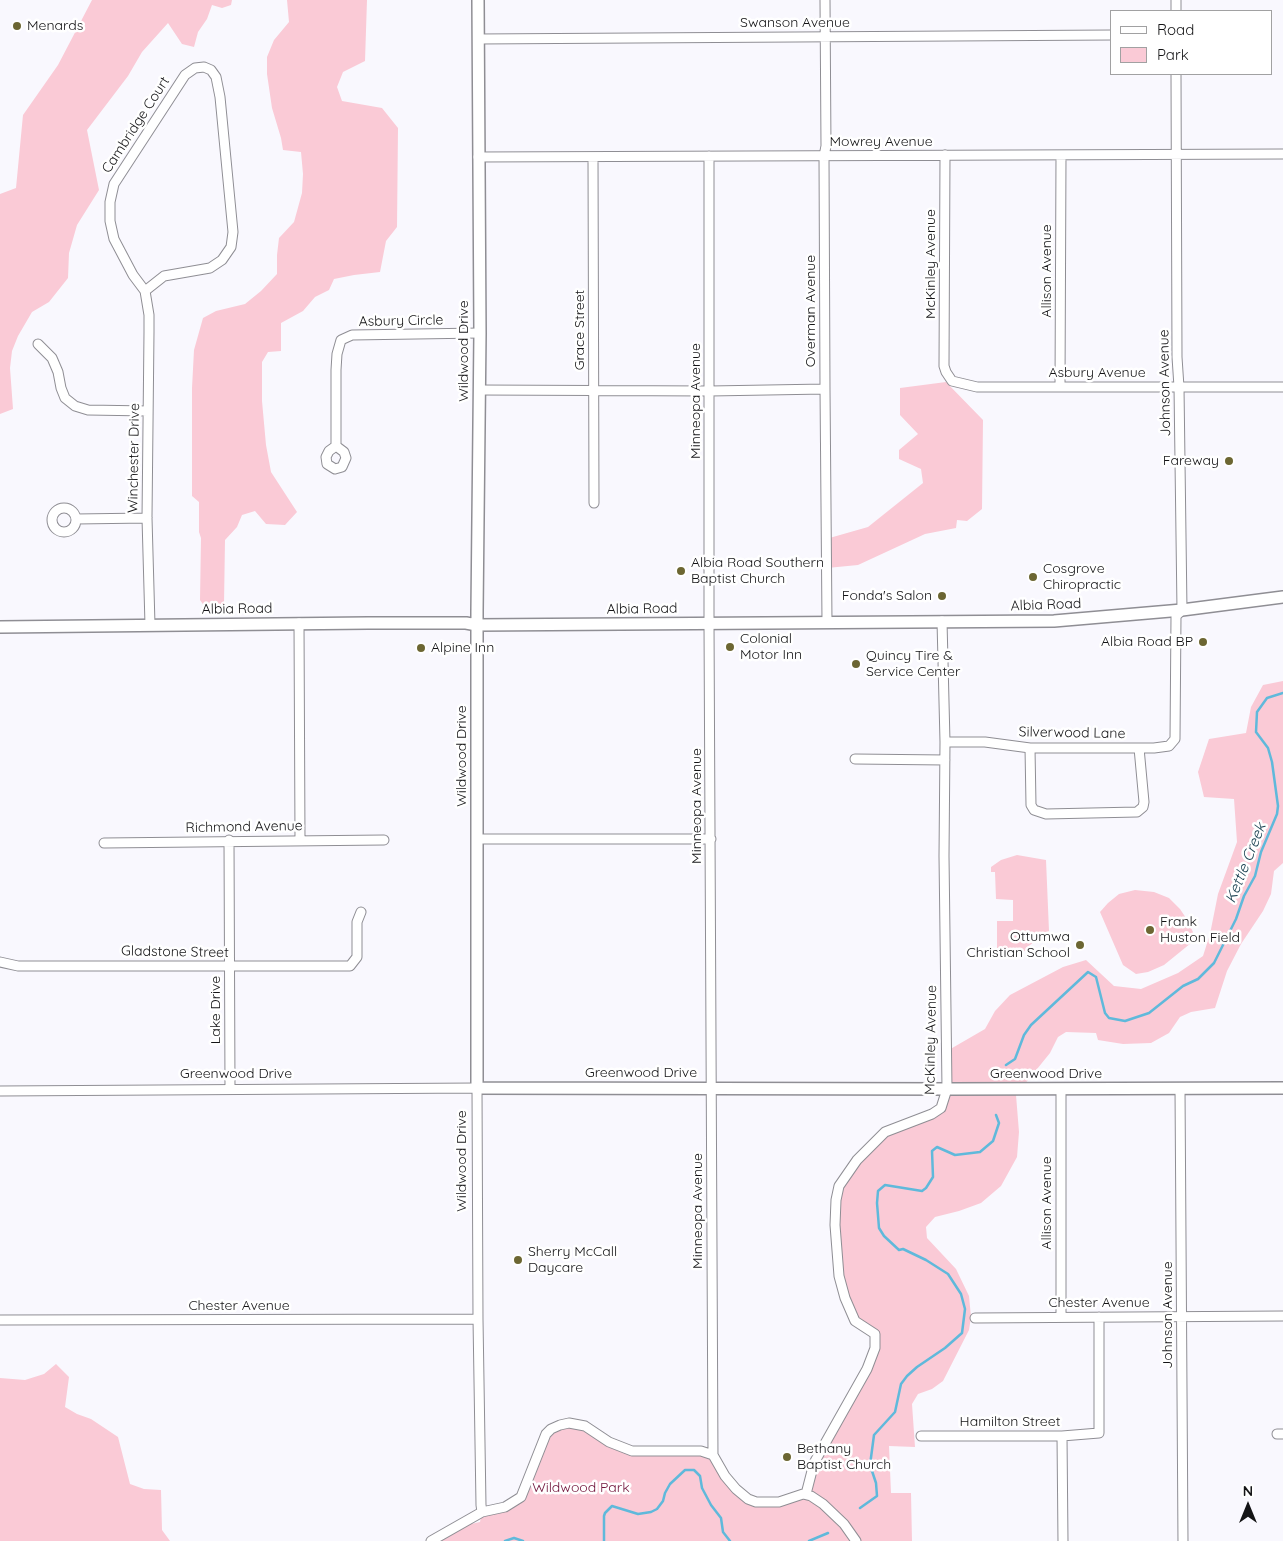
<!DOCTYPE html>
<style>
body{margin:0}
#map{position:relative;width:1283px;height:1541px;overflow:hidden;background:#f9f8fe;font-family:Quicksand,sans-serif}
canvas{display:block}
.legend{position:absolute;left:1110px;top:10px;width:162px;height:65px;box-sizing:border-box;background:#fff;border:1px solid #a1a1a2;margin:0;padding:6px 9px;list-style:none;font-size:15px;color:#141416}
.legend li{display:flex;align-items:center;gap:10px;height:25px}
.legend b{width:25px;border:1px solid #a1a1a2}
.north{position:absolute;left:1223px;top:1481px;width:50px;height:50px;-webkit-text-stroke:4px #fff;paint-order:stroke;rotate:0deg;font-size:14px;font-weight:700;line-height:20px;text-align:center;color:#141416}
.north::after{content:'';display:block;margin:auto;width:18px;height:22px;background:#141416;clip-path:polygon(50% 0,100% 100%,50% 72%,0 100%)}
</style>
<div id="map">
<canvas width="1283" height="1541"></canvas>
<ul class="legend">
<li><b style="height:6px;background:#fff"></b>Road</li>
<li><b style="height:14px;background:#facad6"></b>Park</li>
</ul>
<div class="north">N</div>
</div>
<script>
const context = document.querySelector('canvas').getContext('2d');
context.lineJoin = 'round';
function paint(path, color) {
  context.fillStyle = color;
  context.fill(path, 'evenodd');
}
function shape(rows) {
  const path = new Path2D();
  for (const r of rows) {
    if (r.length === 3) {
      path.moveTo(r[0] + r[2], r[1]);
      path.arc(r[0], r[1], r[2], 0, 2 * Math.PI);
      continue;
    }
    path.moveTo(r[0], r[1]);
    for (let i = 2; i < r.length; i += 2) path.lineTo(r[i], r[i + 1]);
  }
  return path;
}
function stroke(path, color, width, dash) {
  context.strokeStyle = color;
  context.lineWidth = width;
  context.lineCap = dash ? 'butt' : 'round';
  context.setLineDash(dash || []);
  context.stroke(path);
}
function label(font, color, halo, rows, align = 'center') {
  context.font = font + ' Quicksand,sans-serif';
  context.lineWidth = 5;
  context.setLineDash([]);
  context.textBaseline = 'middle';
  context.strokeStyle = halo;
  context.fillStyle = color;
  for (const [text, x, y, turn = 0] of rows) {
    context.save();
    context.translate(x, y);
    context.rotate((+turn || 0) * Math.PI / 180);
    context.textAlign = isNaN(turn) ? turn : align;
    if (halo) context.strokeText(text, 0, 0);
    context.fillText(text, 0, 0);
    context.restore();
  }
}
paint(shape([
 [92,0,232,0,231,5,222,8,212,5,207,19,198,32,194,47,182,44,168,23,142,52,128,76,87,130,99,190,77,225,69,253,68,278,49,302,32,312,18,336,12,351,10,368,13,409,0,414,0,194,16,188,23,115,58,65],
 [287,0,367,0,365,61,343,72,337,87,342,101,382,108,398,128,397,227,386,241,380,272,354,275,334,279,329,290,315,297,303,311,281,323,281,351,268,352,262,362,262,401,266,445,271,472,297,512,285,525,266,524,255,511,242,515,237,527,225,540,224,604,207,610,200,600,201,538,199,532,199,502,192,496,192,388,194,350,203,318,216,311,245,304,261,291,277,274,277,255,279,238,294,222,302,193,303,174,301,152,283,150,281,138,272,108,267,74,267,57,274,40,289,22],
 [946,382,983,420,982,509,967,521,957,520,956,528,925,534,858,565,827,568,826,539,868,527,923,483,921,469,899,459,899,450,918,434,900,415,900,388],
 [1283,681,1283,863,1274,871,1271,894,1263,911,1241,944,1227,971,1215,1008,1191,1012,1180,1017,1169,1033,1151,1043,1123,1044,1098,1040,1096,1033,1066,1032,1058,1037,1050,1053,1016,1095,1019,1132,1017,1157,1001,1186,981,1203,959,1211,935,1217,926,1227,927,1238,956,1269,969,1296,971,1317,969,1330,943,1381,932,1389,918,1394,912,1404,915,1447,889,1446,891,1493,911,1493,912,1541,440,1541,462,1526,480,1522,482,1512,520,1497,546,1434,569,1423,621,1447,713,1455,725,1476,756,1502,803,1494,867,1369,875,1334,855,1321,839,1276,839,1186,885,1132,941,1108,947,1051,985,1029,995,1011,1010,995,1063,967,1086,960,1114,986,1141,989,1178,973,1203,956,1210,934,1218,894,1237,842,1234,799,1204,797,1198,772,1209,739,1246,733,1251,707,1263,685],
 [1017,855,1046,860,1049,931,1030,945,1019,957,997,958,997,921,1013,921,1013,900,996,899,995,872,991,872,991,867,1001,860],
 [1135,890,1154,892,1169,898,1180,909,1188,921,1196,939,1164,965,1148,972,1136,974,1123,965,1100,912,1108,903,1119,894],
 [56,1364,69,1377,65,1407,77,1414,91,1419,118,1437,130,1484,144,1489,161,1490,162,1530,170,1541,0,1541,0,1378,25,1380,44,1374]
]), '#facad6');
stroke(shape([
 [1006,1065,1015,1059,1024,1035,1031,1025,1088,972,1096,977,1105,1013,1109,1018,1125,1021,1149,1013,1183,986,1198,979,1214,963,1236,919,1244,896,1255,876,1261,852,1277,814,1278,806,1272,762,1268,748,1256,732,1257,712,1267,698,1283,693],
 [860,1508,877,1496,876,1483,870,1465,874,1435,895,1412,901,1384,907,1376,917,1367,945,1348,962,1333,965,1309,961,1294,948,1274,926,1260,903,1249,899,1250,884,1236,879,1228,877,1203,878,1191,885,1185,922,1191,926,1188,933,1177,932,1151,937,1147,955,1155,980,1152,993,1141,999,1123,996,1115],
 [505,1541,514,1538,523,1541],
 [604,1541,604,1516,605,1513,612,1506,638,1514,651,1512,657,1509,663,1501,665,1493,670,1484,685,1470,694,1470,700,1476,702,1488,711,1505,721,1518,723,1532,730,1541],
 [809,1541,828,1533]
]), '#5fb9db', 2.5);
const minor = shape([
 [825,0,826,146,824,156,825,389,827,622],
 [1176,0,1176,11],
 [478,39,1112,35],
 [204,67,211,70,216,77,220,97,233,232,231,247,222,260,210,268,164,276,145,291,133,275,114,239,110,221,110,202,114,184,185,75,195,68,204,67],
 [945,155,944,366,946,372,952,381,977,387,1283,387],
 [709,156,709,623,713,1455],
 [478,157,1283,154],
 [593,157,594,503],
 [145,291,149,315,149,332,147,518,150,625],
 [38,344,52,358,58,372,61,388,65,398,75,406,88,410,148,411],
 [1060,387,1061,155],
 [479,390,710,391,825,389],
 [336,446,336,370,337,354,341,340,352,335,480,333],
 [336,446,344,452,346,458,342,467,335,469,327,464,326,457,329,451,336,446],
 [64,520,12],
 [76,519,147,518],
 [299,623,300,840],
 [945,742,985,742,1030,748,1154,748,1169,746,1175,739,1176,616,1182,610,1179,387,1177,357,1176,74],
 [1030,748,1031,805,1034,810,1046,814,1137,812,1143,807,1144,802,1139,748],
 [855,759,945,760],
 [477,839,711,839],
 [229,840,230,1089],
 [104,843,384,840],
 [0,962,18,966,350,966,357,957,357,922,361,912],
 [1180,1088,1183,1541],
 [1061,1089,1061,1317],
 [0,1091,477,1088,478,1319,481,1505,482,1512],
 [975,1318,1283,1316],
 [0,1320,478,1319],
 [1277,1434,1283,1434],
 [921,1436,1062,1436,1099,1433,1099,1317],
 [1062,1436,1063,1541],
 [806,1494,814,1463,867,1369,875,1348,875,1334,855,1321,845,1298,839,1276,835,1225,836,1200,839,1186,857,1160,885,1132,932,1114,941,1108,947,1089,944,856,945,742,942,621],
 [431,1541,482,1512,505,1507,521,1497,546,1434,551,1429,560,1425,569,1423,585,1426,609,1442,632,1451,701,1451,713,1455,725,1476,736,1489,748,1499,756,1502,779,1502,803,1494,811,1496,823,1504,844,1524,856,1541]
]);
const tertiary = shape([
 [478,0,480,333,477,611,477,1088,953,1089,1283,1088],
 [0,627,368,623,466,623,477,625,1054,621,1182,610,1283,597]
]);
stroke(minor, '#8f8e94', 11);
stroke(tertiary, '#8f8e94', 14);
stroke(minor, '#fff', 9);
stroke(tertiary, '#fff', 11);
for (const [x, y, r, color] of [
 [17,26,5,"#6c6632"],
 [1229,461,5,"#6c6632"],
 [681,571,5,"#6c6632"],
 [1033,577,5,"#6c6632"],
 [942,596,5,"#6c6632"],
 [1203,642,5,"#6c6632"],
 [730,647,5,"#6c6632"],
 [421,648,5,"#6c6632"],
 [856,664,5,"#6c6632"],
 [1150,930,5,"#6c6632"],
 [1080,945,5,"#6c6632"],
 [518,1260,5,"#6c6632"],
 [787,1457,5,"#6c6632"]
]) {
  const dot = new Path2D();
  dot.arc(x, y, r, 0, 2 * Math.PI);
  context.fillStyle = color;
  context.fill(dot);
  stroke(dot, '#fff', 2);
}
label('14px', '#141416', '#fff', [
 ["Swanson Avenue",795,23],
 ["Cambridge Court",136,125,-57],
 ["Mowrey Avenue",881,142],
 ["McKinley Avenue",931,264,-90],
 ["Allison Avenue",1047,271,-90],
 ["Overman Avenue",811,311,-90],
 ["Asbury Circle",401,321,-1],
 ["Grace Street",580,330,-90],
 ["Wildwood Drive",464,351,-90],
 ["Asbury Avenue",1097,373],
 ["Johnson Avenue",1165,383,-91],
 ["Minneopa Avenue",696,401,-90],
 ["Winchester Drive",134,458,-89],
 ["Albia Road",1046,605,-2],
 ["Albia Road",237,609,-1],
 ["Albia Road",642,609,-1],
 ["Silverwood Lane",1072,733,1],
 ["Wildwood Drive",462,756,-90],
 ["Minneopa Avenue",697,806,-90],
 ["Richmond Avenue",244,827,-1],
 ["Gladstone Street",175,952,1],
 ["Lake Drive",216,1010,-90],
 ["McKinley Avenue",931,1040,-89],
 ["Greenwood Drive",641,1073],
 ["Greenwood Drive",236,1074],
 ["Greenwood Drive",1046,1074],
 ["Wildwood Drive",462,1161,-90],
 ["Allison Avenue",1047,1203,-90],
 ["Minneopa Avenue",698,1211,-90],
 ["Chester Avenue",1099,1303],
 ["Chester Avenue",239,1306],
 ["Johnson Avenue",1168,1315,-90],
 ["Hamilton Street",1010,1422]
]);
label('14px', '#141416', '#fff', [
 ["Menards",27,26],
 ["Fareway",1219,461,"right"],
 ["Albia Road Southern",691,563],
 ["Baptist Church",691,579],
 ["Cosgrove",1043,569],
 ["Chiropractic",1043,585],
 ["Fonda's Salon",932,596,"right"],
 ["Colonial",740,639],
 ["Motor Inn",740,655],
 ["Albia Road BP",1193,642,"right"],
 ["Alpine Inn",431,648],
 ["Quincy Tire &",866,656],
 ["Service Center",866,672],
 ["Frank",1160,922],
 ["Huston Field",1160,938],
 ["Ottumwa",1070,937,"right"],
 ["Christian School",1070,953,"right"],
 ["Sherry McCall",528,1252],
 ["Daycare",528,1268],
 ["Bethany",797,1449],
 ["Baptist Church",797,1465]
], 'left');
label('14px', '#71143b', '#fff', [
 ["Wildwood Park",581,1488]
]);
label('italic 15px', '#1c4353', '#fff', [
 ["Kettle Creek",1246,863,-68]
]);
</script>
